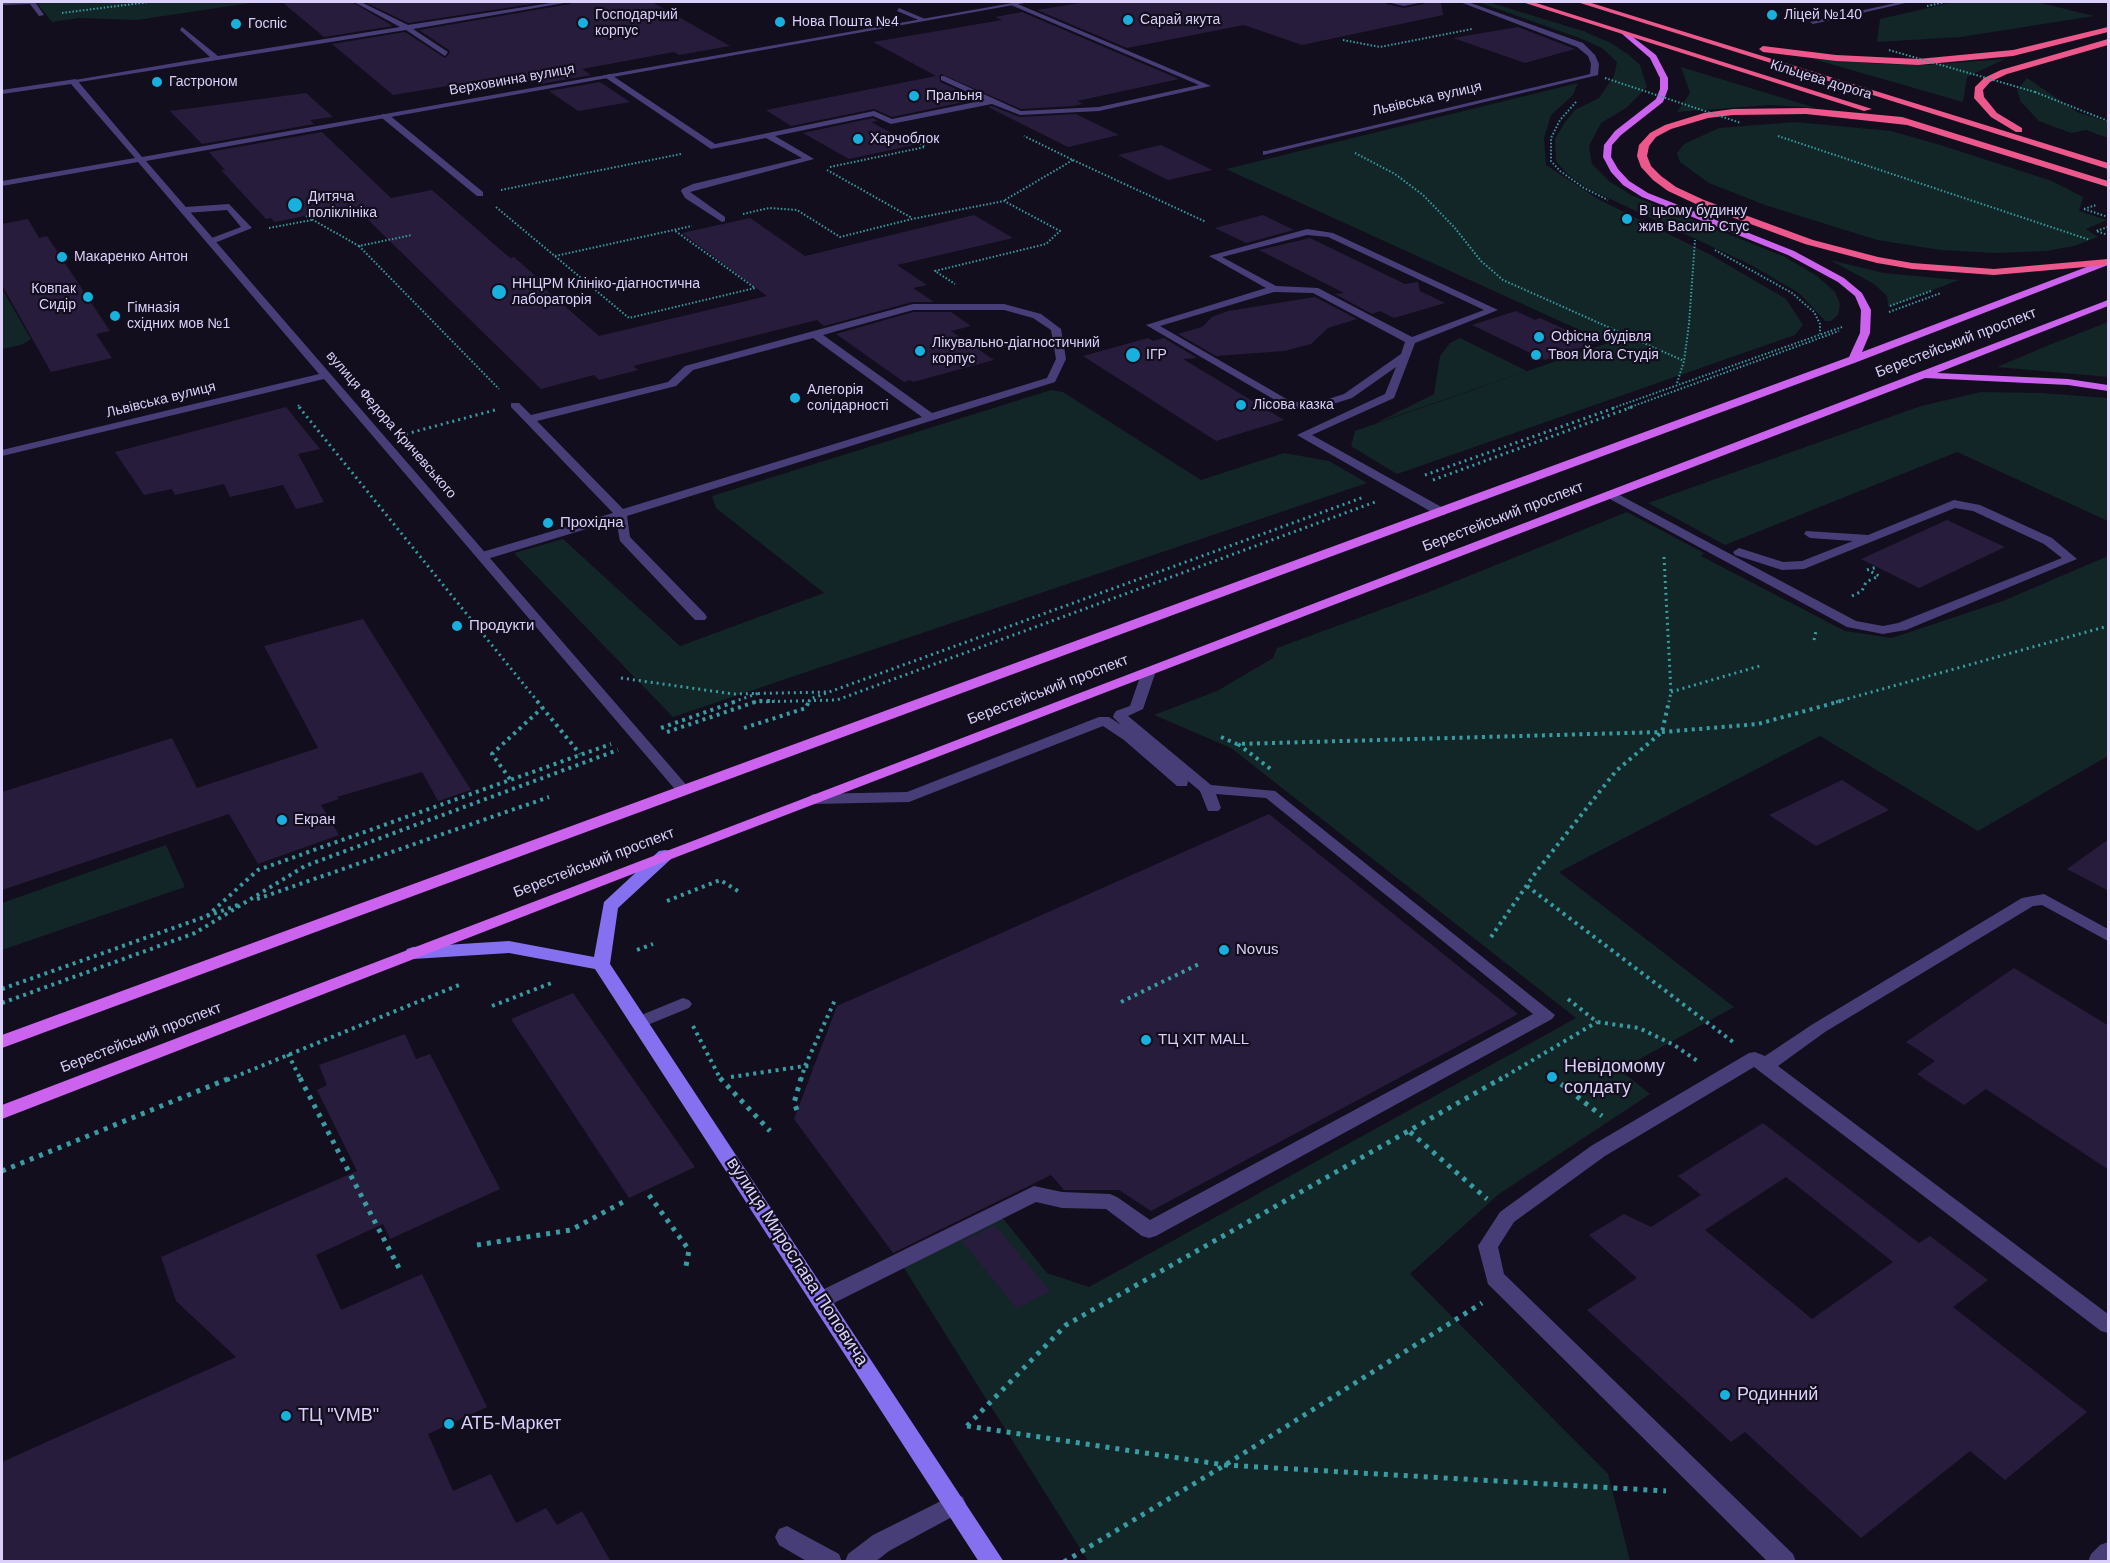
<!DOCTYPE html>
<meta charset="utf-8">
<style>
body{margin:0}
#map{position:relative;width:2110px;height:1563px;overflow:hidden;background:#130e1d;font-family:Arial,sans-serif}
canvas{display:block}
.frame{position:absolute;inset:0;border:3px solid #dad0fa;pointer-events:none}
</style>
<div id="map">
<canvas width="2110" height="1563"></canvas>
<div class="frame"></div>
</div>
<script>
const context = document.querySelector('canvas').getContext('2d');
context.lineJoin = 'round';
function paint(path, color) {
  context.fillStyle = color;
  context.fill(path, 'evenodd');
}
function shape(rows) {
  const path = new Path2D();
  for (const r of rows) {
    path.moveTo(r[0], r[1]);
    for (let i = 2; i < r.length; i += 2) path.lineTo(r[i], r[i + 1]);
  }
  return path;
}
function stroke(path, color, width, dash) {
  context.strokeStyle = color;
  context.lineWidth = width;
  context.lineCap = dash ? 'butt' : 'round';
  context.setLineDash(dash || []);
  context.stroke(path);
}
function label(font, color, halo, rows, align = 'center') {
  context.font = font + ' Arial,sans-serif';
  context.lineWidth = 4.5;
  context.setLineDash([]);
  context.textBaseline = 'middle';
  context.strokeStyle = halo;
  context.fillStyle = color;
  for (const [text, x, y, turn = 0] of rows) {
    context.save();
    context.translate(x, y);
    context.rotate((+turn || 0) * Math.PI / 180);
    context.textAlign = isNaN(turn) ? turn : align;
    if (halo) context.strokeText(text, 0, 0);
    context.fillText(text, 0, 0);
    context.restore();
  }
}
paint(shape([
 [36,2,257,2,137,20,79,18,52,22],
 [1478,2,1488,2,1583,31,1611,43,1629,55,1640,65,1647,87,1626,108,1601,123,1589,146,1592,164,1609,181,1631,195,1785,257,1817,276,1835,292,1840,304,1838,315,1831,321,1825,321,1799,293,1749,264,1587,188,1566,173,1556,161,1555,139,1565,122,1575,110,1599,98,1614,76,1617,62,1602,48,1582,39],
 [1954,2,2037,2,2094,16,1961,37,1877,42,1880,19],
 [1813,59,1881,64,1927,65,2005,59,1967,77,1963,102],
 [1681,67,1816,108,1770,105,1677,112,1690,93],
 [2027,78,2077,112,2108,122,2108,138,2086,130,2071,133,2039,121,2021,102,2017,90],
 [1578,83,1573,95,1551,115,1544,138,1546,165,1598,199,1711,255,1786,299,1803,325,1795,335,1397,474,1351,446,1355,431,1608,343,1226,169],
 [1795,122,1891,131,1937,144,2052,181,2083,197,2079,211,2107,220,2086,229,2098,237,2074,246,2046,251,1995,253,1941,250,1877,240,1765,205,1709,183,1680,162,1677,153,1684,144,1719,128],
 [1830,260,1884,273,1959,280,1888,307,1887,296,1874,284],
 [2,289,31,339,21,345,2,349],
 [2108,322,2108,377,1997,367,2049,345],
 [1460,338,1527,371,1376,423,1434,394,1440,356,1450,343],
 [1051,390,1063,392,1201,480,1284,453,1329,461,1367,483,673,717,514,553,563,539,680,646,824,593,716,508,712,496],
 [1981,392,2041,393,2108,398,2108,521,1957,452,1725,545,1648,503,1921,406],
 [1627,512,1704,553,1701,556,1845,631,1892,638,2003,601,2108,556,2108,756,1978,831,1820,736,1559,872,1734,1007,1620,1070,1650,1094,1499,1194,1410,1274,1608,1474,1630,1561,1088,1561,904,1268,1001,1216,1047,1273,1089,1287,1576,1018,1231,748,1154,715,1217,691,1273,658,1277,648,1429,592],
 [166,845,185,887,2,950,2,903]
]), '#122527');
paint(shape([
 [282,2,352,2,393,26,324,37],
 [365,2,545,2,408,23],
 [572,2,652,2,730,46,679,55,674,52,582,69,591,75,540,84,535,81,524,82,514,75,393,95,332,44,405,32,445,58,450,53,449,50,419,30,570,4],
 [1086,2,1385,2,1386,4,1404,8,1424,4,1426,2,1441,2,1443,15,1302,45,1244,25,1127,48,1037,10],
 [1022,12,1179,79,1077,101,1083,104,1072,106,1021,109,941,74,939,76,940,82,978,99,892,117,874,109,791,126,766,110,936,76,873,42,1002,20,995,17],
 [1518,27,1575,49,1525,63,1453,38],
 [600,82,630,102,578,111,549,91],
 [306,93,333,117,310,120,314,124,202,144,170,111],
 [992,106,1020,117,1076,114,1119,135,1068,147,988,107],
 [873,118,878,121,871,122,914,145,849,159,803,133],
 [322,132,391,198,432,190,510,258,514,257,547,286,543,287,599,336,767,296,682,233,750,218,805,256,974,215,1013,238,897,265,927,285,913,288,934,302,912,302,824,326,817,320,633,366,638,370,599,380,594,375,541,389,354,206,275,222,271,218,266,219,221,170,225,170,209,152],
 [1161,145,1212,170,1168,180,1118,155],
 [1263,215,1294,230,1246,243,1215,228],
 [28,219,39,238,47,236,110,331,96,334,112,358,51,372,2,285,2,224],
 [1310,238,1405,284,1418,282,1420,291,1445,303,1394,318,1380,311,1372,314,1335,294,1344,293,1259,250],
 [1315,297,1357,319,1328,328,1311,344,1284,351,1216,356,1178,334,1202,327,1212,317,1228,311],
 [1516,311,1535,320,1540,318,1595,343,1545,360,1472,325],
 [913,312,951,312,971,326,951,331,994,360,913,382,910,380,904,382,836,334],
 [1148,338,1153,341,1164,338,1197,358,1183,359,1284,420,1216,441,1083,356],
 [286,407,320,449,298,454,324,502,296,509,283,485,230,497,224,484,175,495,172,489,144,495,115,452],
 [1947,520,2005,547,1919,588,1861,559],
 [363,619,471,790,438,801,422,772,337,797,339,799,321,805,339,835,258,864,229,814,2,890,2,792,172,738,197,788,318,748,264,646],
 [1842,780,1889,810,1816,846,1769,815],
 [1269,814,1518,1014,1151,1211,1119,1190,1064,1190,1051,1175,893,1253,794,1119,837,1006],
 [2109,839,2109,891,2067,869],
 [2014,968,2109,1026,2109,1170,1986,1089,1964,1105,1917,1074,1935,1061,1906,1042],
 [573,993,695,1167,629,1198,511,1019],
 [405,1034,416,1059,430,1054,500,1189,390,1239,383,1224,316,1255,341,1310,422,1274,487,1407,428,1434,453,1491,491,1474,516,1523,546,1508,557,1525,582,1511,611,1562,2,1562,2,1462,236,1357,176,1301,161,1257,357,1171,317,1090,327,1085,319,1065],
 [1763,1123,1919,1243,1930,1236,1988,1280,1953,1307,2087,1412,2005,1480,1970,1451,1861,1538,1745,1432,1731,1442,1587,1310,1637,1278,1589,1235,1624,1214,1651,1227,1701,1195,1678,1176],
 [1786,1177,1893,1262,1812,1319,1705,1230],
 [995,1225,1050,1291,1017,1309,962,1241]
]), '#271c3c');
stroke(shape([
 [1927,6,1946,2],
 [62,13,149,2],
 [1343,40,1380,47,1472,29],
 [2035,92,2108,121],
 [1576,102,1560,120,1551,138,1551,161,1560,171,1584,188,1608,200],
 [1778,136,2090,240],
 [1355,153,1395,174,1423,195,1454,227,1481,261,1503,280,1684,361],
 [1073,160,1206,222],
 [830,167,925,147,915,139],
 [827,170,912,218],
 [501,190,681,154],
 [1005,200,1073,160,1024,136],
 [496,207,629,318,755,288,674,230],
 [2084,209,2096,205],
 [2084,209,2108,217],
 [743,214,769,208,797,210,840,237,912,219,1004,201,1060,231,1046,244,935,271,955,284],
 [306,216,359,246,412,235],
 [2108,227,2096,231,2108,235],
 [269,228,312,220],
 [359,246,499,389],
 [1715,250,1792,293,1814,312,1820,324,1820,334],
 [555,256,692,226],
 [1890,306,1931,291],
 [1889,312,1941,293],
 [1677,383,1684,361,1689,324,1695,240],
 [298,405,301,408],
 [1613,408,1842,327],
 [1628,408,1839,331]
]), '#3a9ca3', 2, [1.5, 2]);
stroke(shape([
 [299,407,538,702],
 [406,434,495,410],
 [1425,475,1617,407],
 [1433,480,1632,407],
 [1664,557,1671,692,1669,702],
 [1867,570,1877,567],
 [1852,596,1862,591,1866,582,1879,576,1868,570],
 [1814,640,1816,631],
 [621,678,733,694,827,692],
 [1671,692,1763,665],
 [733,702,759,693],
 [754,702,837,700,1375,502],
 [809,702,810,699,1364,497],
 [1836,702,2108,626]
]), '#3a9ca3', 3, [2, 4]);
stroke(shape([
 [537,701,580,754],
 [661,728,737,701],
 [744,728,806,708,809,701],
 [667,732,758,701,775,701],
 [1221,737,1237,744,1662,732,1758,724,1841,701],
 [1238,744,1272,770],
 [510,779,492,754,542,708],
 [1527,886,1733,1042],
 [257,899,549,797],
 [667,901,720,880,738,891],
 [207,916,258,870,611,744],
 [1491,937,1536,872,1616,771,1662,732,1669,701],
 [637,950,653,944],
 [2,989,238,905],
 [1568,999,1597,1022,1639,1028,1674,1045,1699,1062],
 [1121,1002,1199,964],
 [2,1003,195,933,305,866,618,750],
 [492,1006,554,982],
 [693,1026,721,1080],
 [288,1054,301,1080],
 [731,1077,805,1066,835,1000],
 [227,1080,459,985],
 [801,1080,805,1066,813,1067],
 [1499,1080,1597,1022]
]), '#3a9ca3', 4, [3, 4.5]);
stroke(shape([
 [300,1078,401,1272],
 [720,1078,770,1131],
 [1561,1084,1602,1116],
 [797,1110,794,1103,801,1078],
 [1410,1132,1487,1199],
 [2,1171,230,1078],
 [649,1195,689,1250,686,1266],
 [477,1245,571,1230,623,1202],
 [967,1426,1066,1325,1502,1078],
 [967,1426,1225,1465,1666,1491],
 [1064,1562,1225,1465,1482,1303]
]), '#3a9ca3', 5, [4, 6]);
paint(shape([
 [2,2,35,2,44,15,39,16,30,4,2,5,2,2],
 [354,2,361,2,408,25,557,2,570,2,413,29,448,52,445,56,406,30,73,83,69,81,210,57,180,30,182,27,218,56,400,27,354,2],
 [1013,2,1211,86,1099,111,1020,115,992,104,891,124,873,116,775,136,814,159,690,192,725,217,725,221,722,222,685,198,681,191,682,189,693,184,802,158,766,138,711,149,603,76,610,74,715,144,874,111,892,119,985,100,941,80,941,76,944,76,1021,111,1099,107,1199,85,1011,5,1013,2],
 [1387,2,1424,2,1404,6,1387,2],
 [1460,2,1468,2,1583,43,1595,55,1599,64,1598,75,1263,155,1263,151,1266,151,1590,74,1591,64,1588,56,1577,47,1460,2],
 [899,8,925,19,926,20,921,21,897,11,899,8],
 [382,114,388,114,483,192,483,196,477,196,382,118,382,114],
 [229,204,252,228,212,244,207,241,209,239,241,227,227,210,185,213,181,210,185,207,229,204],
 [1307,229,1333,233,1498,310,1415,343,1394,398,1312,435,1445,509,1445,515,1437,515,1297,435,1385,394,1396,367,1352,398,1314,410,1287,407,1146,325,1266,288,1209,256,1307,229],
 [1307,235,1328,237,1484,310,1412,337,1318,288,1276,286,1222,257,1307,235],
 [1274,292,1313,293,1405,342,1401,354,1344,394,1313,404,1290,401,1160,326,1274,292],
 [913,304,1004,304,1041,314,1061,329,1066,359,1055,382,627,516,630,537,705,614,707,617,705,620,695,620,620,541,616,520,487,559,479,559,477,556,479,553,613,513,511,407,511,403,519,403,531,415,668,382,685,366,913,304],
 [913,310,1004,310,1033,318,1051,330,1056,359,1047,378,932,413,823,335,913,310],
 [813,338,922,417,623,509,537,421,676,386,693,370,813,338],
 [1612,491,1856,621,1883,626,1898,623,2062,558,2044,544,1973,511,1955,508,1804,569,1782,570,1735,555,1733,552,1739,548,1783,562,1802,561,1853,541,1810,538,1804,534,1806,531,1868,535,1954,500,1980,505,2052,538,2077,559,1906,630,1883,634,1847,627,1608,498,1606,495,1612,491],
 [1149,667,1156,671,1143,709,1128,716,1211,785,1275,791,1555,1015,1552,1019,1156,1236,1149,1238,1142,1236,1106,1209,1062,1208,1036,1202,828,1306,821,1308,814,1306,811,1300,814,1294,1034,1186,1062,1192,1110,1194,1117,1197,1150,1220,1533,1014,1266,798,1216,794,1221,808,1218,811,1208,811,1200,791,1188,781,1187,786,1177,786,1124,740,1103,726,909,802,813,804,805,799,813,794,907,792,1099,717,1109,717,1121,725,1113,717,1114,714,1116,711,1130,706,1142,671,1149,667],
 [2044,894,2108,929,2108,941,2042,905,2033,906,1825,1032,1778,1066,2108,1314,2108,1333,2101,1331,1754,1067,1605,1156,1514,1222,1498,1247,1504,1274,1793,1554,1796,1562,1768,1562,1488,1284,1478,1246,1500,1212,1591,1146,1749,1053,1755,1052,1765,1056,1813,1024,2022,898,2044,894],
 [683,998,689,1000,692,1004,689,1008,640,1028,634,1026,631,1022,634,1018,683,998],
 [955,1494,963,1497,966,1504,963,1511,889,1551,875,1562,845,1562,848,1554,873,1535,955,1494],
 [787,1526,839,1554,842,1562,808,1562,779,1545,775,1537,779,1529,787,1526]
]), '#483e77');
paint(shape([
 [1018,2,1030,2,146,161,689,788,692,791,689,794,679,794,324,379,2,456,2,450,319,374,138,162,2,186,2,181,135,158,71,84,2,94,2,90,76,79,142,157,1018,2],
 [1900,2,1910,2,1813,24,1810,22,1900,2],
 [2108,1542,2108,1562,2088,1562,2091,1554,2100,1545,2108,1542]
]), '#483e77');
paint(shape([
 [665,850,671,851,673,855,671,859,618,908,610,964,1004,1562,979,1562,595,969,509,953,413,959,407,957,405,953,407,949,413,947,509,941,594,957,604,902,659,851,665,850]
]), '#8571ef');
paint(shape([
 [1621,31,1625,31,1656,55,1668,78,1668,89,1663,102,1621,135,1612,145,1611,157,1618,169,1629,181,1648,193,1794,251,1844,278,1862,293,1871,310,1870,333,1862,352,2105,260,2108,259,2108,265,1857,362,2,1048,2,1035,1849,357,1860,333,1861,310,1855,296,1838,282,1788,255,1642,197,1623,185,1611,172,1603,157,1604,145,1615,131,1656,99,1660,89,1660,78,1650,58,1621,33,1621,31],
 [2108,300,2108,306,1937,373,2068,379,2108,385,2108,391,2068,385,1925,378,679,856,2,1119,2,1105,2108,300]
]), '#cc63ee');
paint(shape([
 [1522,2,1533,2,1872,109,1864,111,1522,2],
 [1577,2,1588,2,2108,163,2108,169,1577,2],
 [2108,27,2108,32,2013,56,1918,65,1836,61,1763,52,1759,49,1763,46,1836,55,1918,59,2013,50,2108,27],
 [2108,39,2108,45,2007,74,1990,82,1983,90,1984,97,1997,113,2022,128,2022,132,2016,132,1991,117,1974,98,1975,87,1984,78,2001,70,2108,39],
 [1806,108,1902,117,2108,181,2108,187,1907,125,1806,114,1733,115,1708,118,1671,129,1656,137,1649,146,1647,156,1651,166,1661,176,1676,187,1704,200,1813,240,1878,257,1912,263,1994,269,2108,259,2108,265,1994,275,1912,269,1877,263,1805,244,1696,204,1668,191,1653,180,1641,167,1637,156,1639,145,1650,133,1665,125,1704,113,1733,109,1806,108]
]), '#ed588c');
stroke(shape([
 [1889,50,2035,92],
 [1605,78,1741,123]
]), '#3a9ca3', 2, [1.5, 2]);
for (const [x, y, r, color] of [
 [1772,15,6,"#18b0dd"],
 [1128,20,6,"#18b0dd"],
 [780,22,6,"#18b0dd"],
 [583,23,6,"#18b0dd"],
 [236,24,6,"#18b0dd"],
 [157,82,6,"#18b0dd"],
 [914,96,6,"#18b0dd"],
 [858,139,6,"#18b0dd"],
 [295,205,8,"#18b0dd"],
 [1627,219,6,"#18b0dd"],
 [62,257,6,"#18b0dd"],
 [499,292,8,"#18b0dd"],
 [88,297,6,"#18b0dd"],
 [115,316,6,"#18b0dd"],
 [1539,337,6,"#18b0dd"],
 [920,351,6,"#18b0dd"],
 [1133,355,8,"#18b0dd"],
 [1536,355,6,"#18b0dd"],
 [795,398,6,"#18b0dd"],
 [1241,405,6,"#18b0dd"],
 [548,523,6,"#18b0dd"],
 [457,626,6,"#18b0dd"],
 [282,820,6,"#18b0dd"],
 [1224,950,6,"#18b0dd"],
 [1146,1040,6,"#18b0dd"],
 [1552,1077,6,"#18b0dd"],
 [1725,1395,6,"#18b0dd"],
 [286,1416,6,"#18b0dd"],
 [449,1424,6,"#18b0dd"]
]) {
  const dot = new Path2D();
  dot.arc(x, y, r, 0, 2 * Math.PI);
  context.fillStyle = color;
  context.fill(dot);
  stroke(dot, '#130e1d', 2);
}
label('14px', '#dad0fa', '#130e1d', [
 ["Господарчий",595,15],
 ["корпус",595,31],
 ["Ліцей №140",1784,15],
 ["Сарай якута",1140,20],
 ["Нова Пошта №4",792,22],
 ["Госпіс",248,24],
 ["Гастроном",169,82],
 ["Пральня",926,96],
 ["Харчоблок",870,139],
 ["Дитяча",308,197],
 ["поліклініка",308,213],
 ["В цьому будинку",1639,211],
 ["жив Василь Стус",1639,227],
 ["Макаренко Антон",74,257],
 ["ННЦРМ Клініко-діагностична",512,284],
 ["лабораторія",512,300],
 ["Ковпак",76,289,"right"],
 ["Сидір",76,305,"right"],
 ["Гімназія",127,308],
 ["східних мов №1",127,324],
 ["Офісна будівля",1551,337],
 ["Лікувально-діагностичний",932,343],
 ["корпус",932,359],
 ["ІГР",1146,355],
 ["Твоя Йога Студiя",1548,355],
 ["Алегорія",807,390],
 ["солідарності",807,406],
 ["Лісова казка",1253,405]
], 'left');
label('14px', '#dad0fa', '#130e1d', [
 ["Верховинна вулиця",512,80,-10],
 ["Кільцева дорога",1821,80,17],
 ["Львівська вулиця",1427,99,-13],
 ["Львівська вулиця",161,400,-14],
 ["вулиця Федора Кричевського",391,425,49]
]);
label('15px', '#dad0fa', '#130e1d', [
 ["Берестейський проспект",1956,343,-21],
 ["Берестейський проспект",1503,517,-21],
 ["Берестейський проспект",1048,690,-21],
 ["Берестейський проспект",594,863,-21],
 ["Берестейський проспект",141,1038,-21]
]);
label('15px', '#dad0fa', '#130e1d', [
 ["Прохідна",560,523],
 ["Продукти",469,626],
 ["Екран",294,820],
 ["Novus",1236,950],
 ["ТЦ ХІТ MALL",1158,1040]
], 'left');
label('18px', '#dad0fa', '#130e1d', [
 ["Невідомому",1564,1067],
 ["солдату",1564,1088],
 ["Родинний",1737,1395],
 ["ТЦ \"VMB\"",298,1416],
 ["АТБ-Маркет",461,1424]
], 'left');
label('18px', '#dad0fa', '#130e1d', [
 ["вулиця Мирослава Поповича",797,1262,57]
]);
</script>
